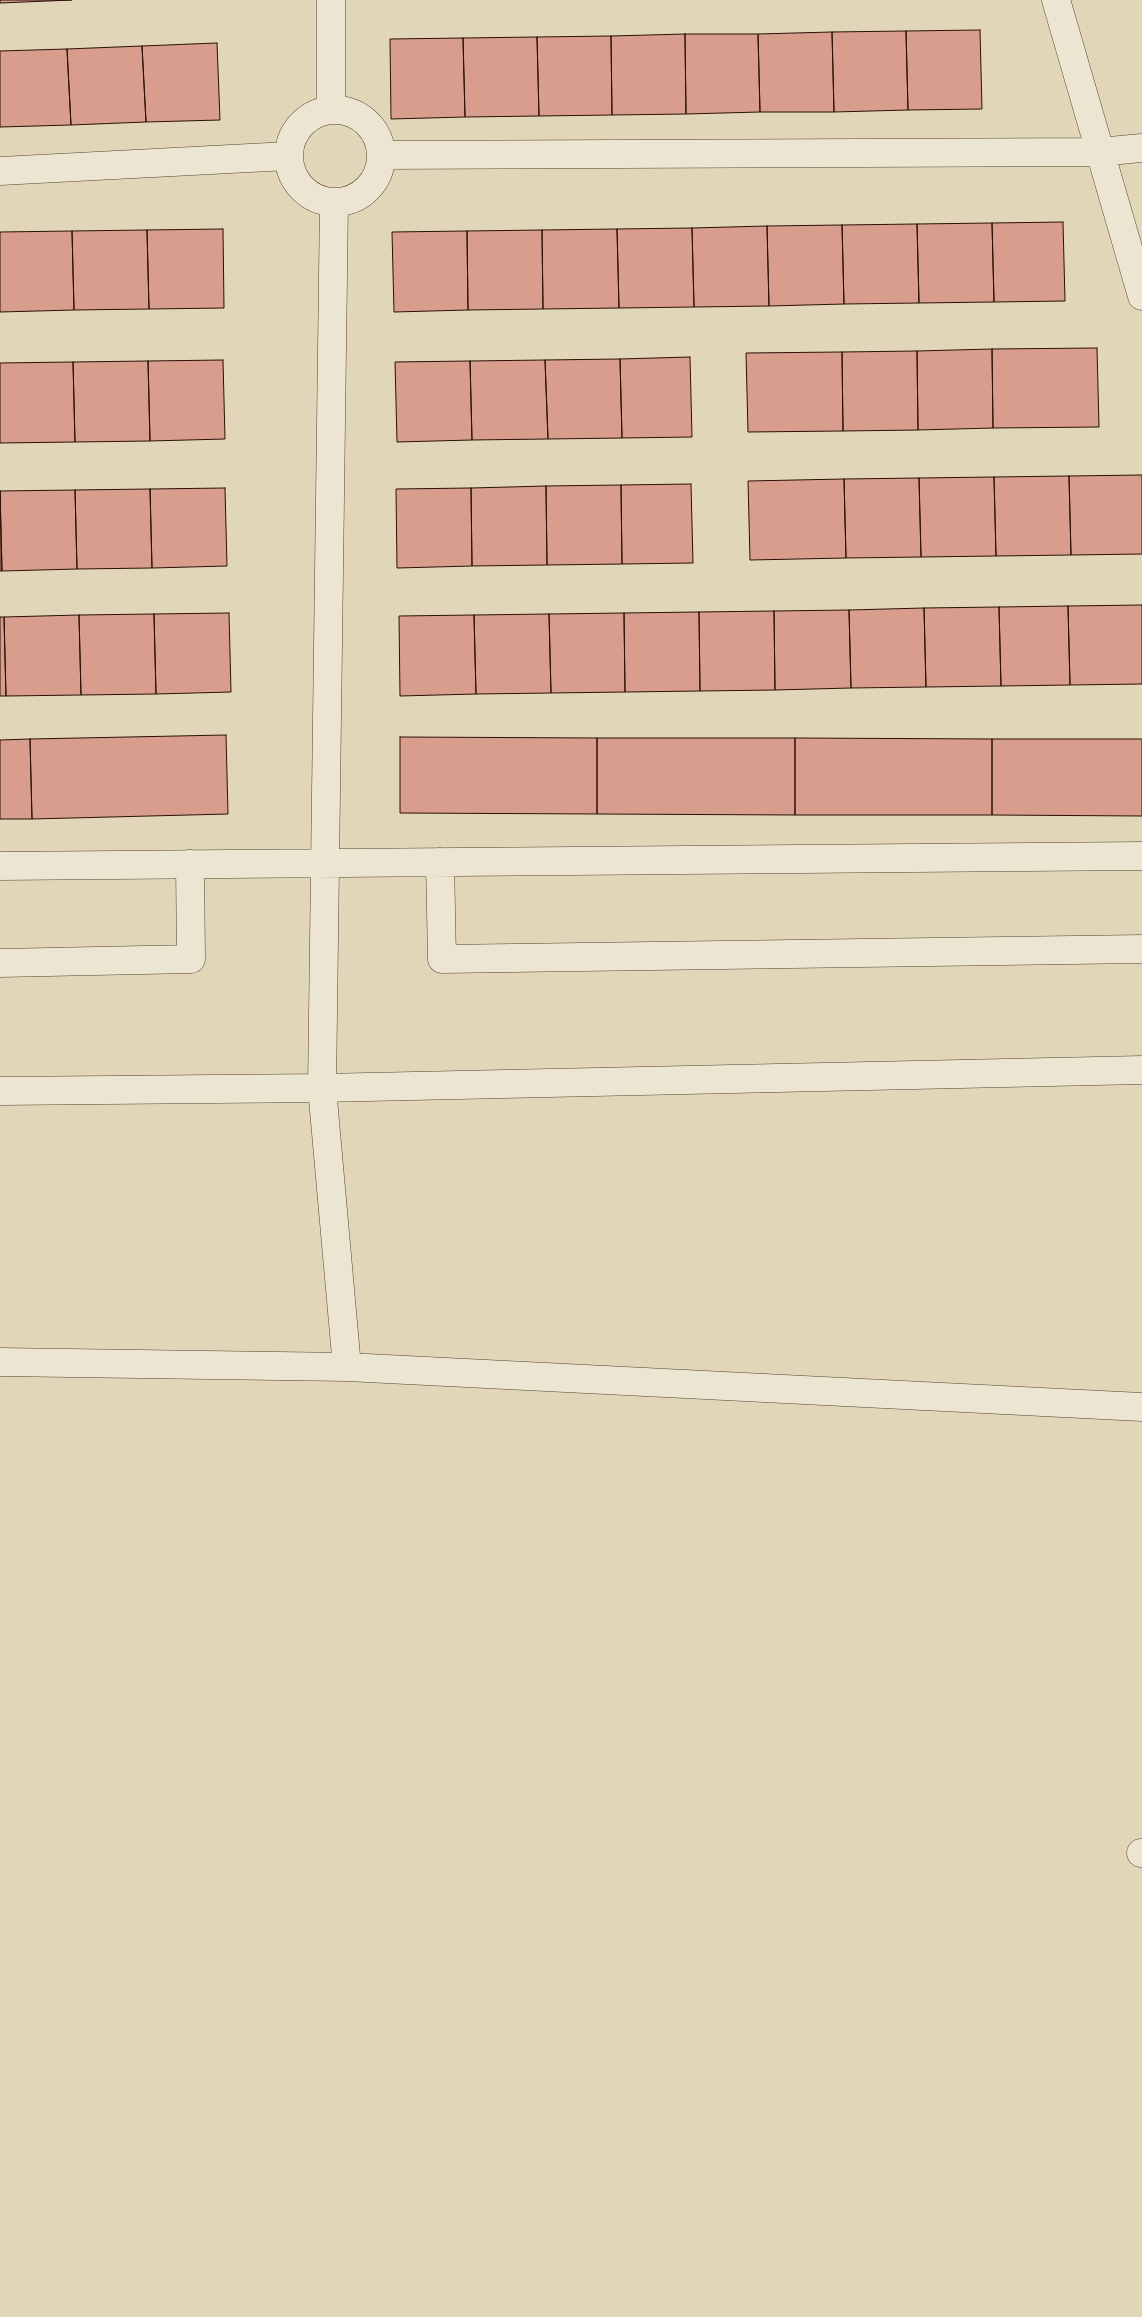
<!DOCTYPE html>
<style>
body{margin:0}
canvas{display:block;background:#e1d7b8}
</style>
<canvas width="1142" height="2317"></canvas>
<script>
const context = document.querySelector('canvas').getContext('2d');
context.lineJoin = 'round';
function paint(path, color) {
  context.fillStyle = color;
  context.fill(path, 'evenodd');
}
function shape(rows) {
  const path = new Path2D();
  for (const r of rows) {
    if (r.length === 3) {
      path.moveTo(r[0] + r[2], r[1]);
      path.arc(r[0], r[1], r[2], 0, 2 * Math.PI);
      continue;
    }
    path.moveTo(r[0], r[1]);
    for (let i = 2; i < r.length; i += 2) path.lineTo(r[i], r[i + 1]);
  }
  return path;
}
function stroke(path, color, width, dash) {
  context.strokeStyle = color;
  context.lineWidth = width;
  context.lineCap = dash ? 'butt' : 'round';
  context.setLineDash(dash || []);
  context.stroke(path);
}
const building = shape([
 [0,0,72,0,0,3,0,0],
 [980,30,982,109,908,110,906,31,980,30],
 [906,31,908,110,834,112,832,32,906,31],
 [832,32,834,112,760,112,758,34,832,32],
 [685,34,686,114,612,115,611,36,685,34],
 [685,34,758,34,760,112,686,114,685,34],
 [611,36,612,115,539,116,537,37,611,36],
 [537,37,539,116,465,117,463,38,537,37],
 [463,38,465,117,391,119,390,39,463,38],
 [217,43,220,120,146,122,142,46,217,43],
 [142,46,146,122,71,125,67,49,142,46],
 [67,49,71,125,0,127,0,51,67,49],
 [1063,222,1065,301,994,302,992,223,1063,222],
 [992,223,994,302,919,303,917,224,992,223],
 [917,224,919,303,844,304,842,225,917,224],
 [842,225,844,304,769,306,767,226,842,225],
 [767,226,769,306,694,307,692,228,767,226],
 [692,228,694,307,619,308,617,229,692,228],
 [223,229,224,308,149,309,147,230,223,229],
 [617,229,619,308,543,309,542,230,617,229],
 [147,230,149,309,74,310,72,231,147,230],
 [542,230,543,309,468,310,467,231,542,230],
 [72,231,74,310,0,312,0,232,72,231],
 [467,231,468,310,394,312,392,232,467,231],
 [1097,348,1099,427,993,428,992,349,1097,348],
 [992,349,993,428,918,430,917,351,992,349],
 [917,351,918,430,843,431,842,352,917,351],
 [842,352,843,431,748,432,746,353,842,352],
 [690,357,692,437,622,438,620,359,690,357],
 [620,359,622,438,548,439,545,360,620,359],
 [223,360,225,439,150,441,148,361,223,360],
 [545,360,548,439,472,440,470,361,545,360],
 [148,361,150,441,75,442,73,362,148,361],
 [470,361,472,440,397,442,395,362,470,361],
 [73,362,75,442,0,443,0,363,73,362],
 [1142,475,1142,554,1071,555,1069,476,1142,475],
 [1069,476,1071,555,996,556,994,477,1069,476],
 [994,477,996,556,921,557,919,478,994,477],
 [919,478,921,557,846,558,844,479,919,478],
 [844,479,846,558,750,560,748,481,844,479],
 [691,484,693,563,622,564,621,485,691,484],
 [621,485,622,564,547,565,546,486,621,485],
 [546,486,547,565,472,566,471,488,546,486],
 [225,488,227,566,152,568,150,489,225,488],
 [471,488,472,566,397,568,396,489,471,488],
 [150,489,152,568,77,569,75,490,150,489],
 [75,490,77,569,2,571,0,491,75,490],
 [0,491,2,571,0,571,0,491],
 [1142,605,1142,684,1070,685,1068,606,1142,605],
 [1068,606,1070,685,1001,686,999,607,1068,606],
 [999,607,1001,686,926,687,924,608,999,607],
 [924,608,926,687,851,688,849,610,924,608],
 [849,610,851,688,775,690,774,611,849,610],
 [774,611,775,690,700,691,699,612,774,611],
 [699,612,700,691,625,692,624,613,699,612],
 [229,613,231,692,156,694,154,614,229,613],
 [624,613,625,692,551,693,549,614,624,613],
 [154,614,156,694,81,695,79,615,154,614],
 [549,614,551,693,476,694,474,615,549,614],
 [79,615,81,695,6,696,4,617,79,615],
 [474,615,476,694,400,696,399,616,474,615],
 [0,617,4,617,6,696,0,696,0,617],
 [226,735,228,814,32,819,30,739,226,735],
 [400,737,597,738,597,814,400,813,400,737],
 [597,738,795,738,795,815,597,814,597,738],
 [795,738,992,739,992,815,795,815,795,738],
 [30,739,32,819,0,819,0,740,30,739],
 [992,739,1142,739,1142,816,992,815,992,739]
]);
paint(building, '#d89d8d');
stroke(building, '#2a1006', 1);
const minor = shape([
 [1056,0,1142,296],
 [335,156,46],
 [331,110,331,0],
 [381,155,1099,152,1142,148],
 [0,171,288,156],
 [334,202,322,1088,347,1367],
 [440,862,442,959,1142,949],
 [0,866,1142,856],
 [0,963,191,959,190,864],
 [0,1091,322,1088,1142,1070],
 [0,1362,347,1367,1142,1407],
 [1141,1853,1142,1853]
]);
stroke(minor, '#584232', 29);
stroke(minor, '#ece5d1', 28);
</script>
